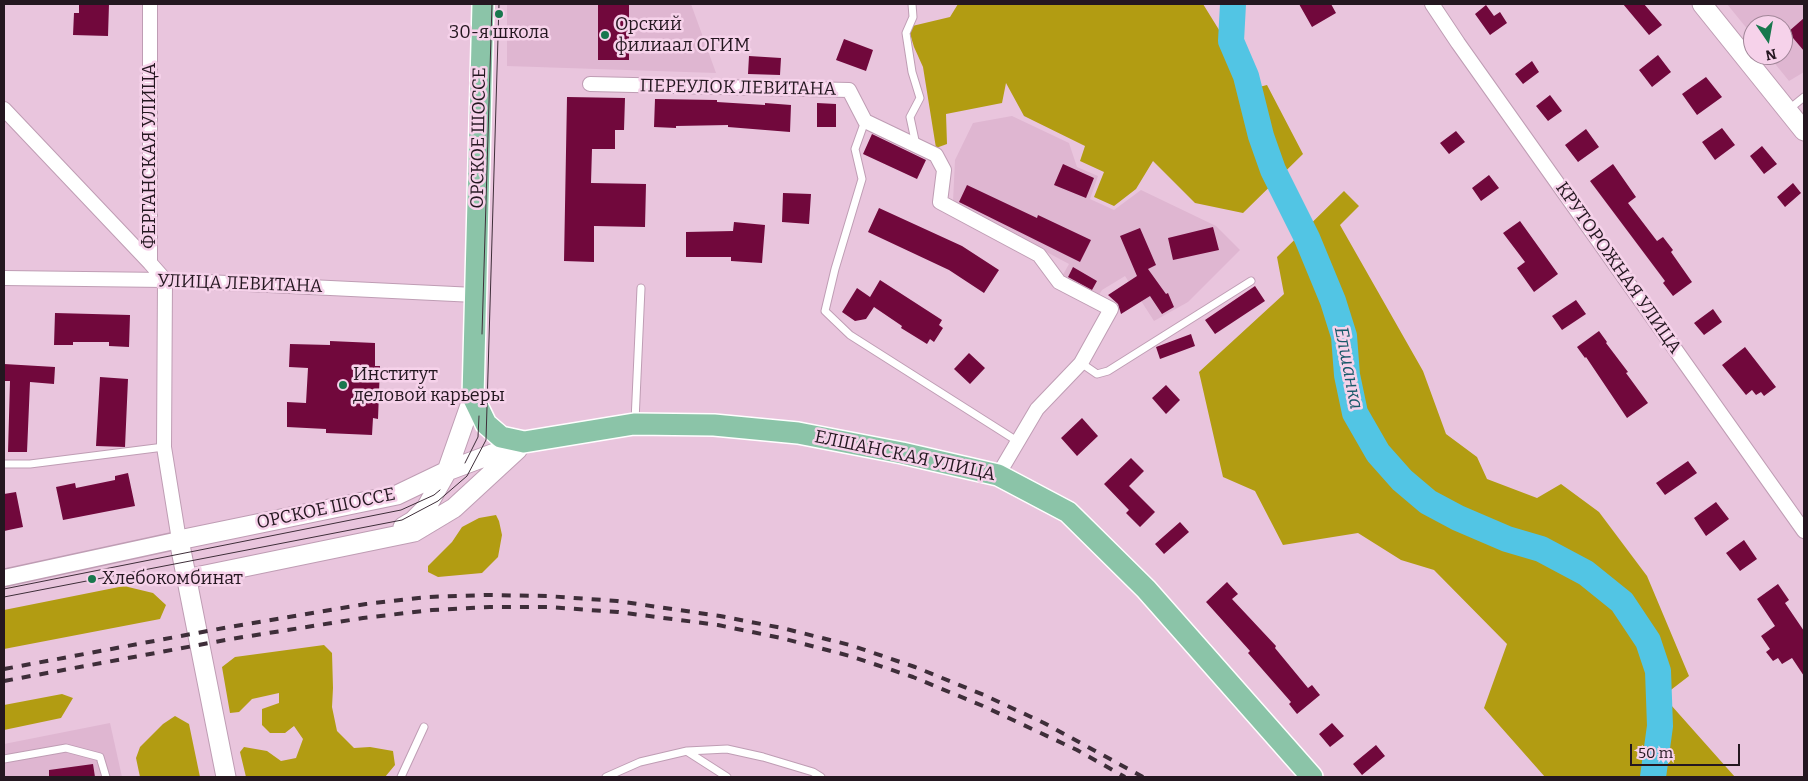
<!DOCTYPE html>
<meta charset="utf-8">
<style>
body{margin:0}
#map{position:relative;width:1808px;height:781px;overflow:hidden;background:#e9c5dd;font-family:Bitter,serif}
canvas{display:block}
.frame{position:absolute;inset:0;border:5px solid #241720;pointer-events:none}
.north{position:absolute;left:1743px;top:15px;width:50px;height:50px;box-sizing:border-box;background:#f6d2ea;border:1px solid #a28799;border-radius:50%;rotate:168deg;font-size:14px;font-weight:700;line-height:20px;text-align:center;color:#241720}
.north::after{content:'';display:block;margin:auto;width:18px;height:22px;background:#18774d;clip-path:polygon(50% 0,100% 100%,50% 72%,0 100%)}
.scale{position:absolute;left:1630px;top:744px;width:110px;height:22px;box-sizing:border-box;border:2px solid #241720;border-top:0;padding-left:6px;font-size:15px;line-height:18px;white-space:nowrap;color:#241720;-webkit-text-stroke:4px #f6d2ea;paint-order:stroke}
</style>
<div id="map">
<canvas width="1808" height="781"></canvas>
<div class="frame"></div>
<div class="north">N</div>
<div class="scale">50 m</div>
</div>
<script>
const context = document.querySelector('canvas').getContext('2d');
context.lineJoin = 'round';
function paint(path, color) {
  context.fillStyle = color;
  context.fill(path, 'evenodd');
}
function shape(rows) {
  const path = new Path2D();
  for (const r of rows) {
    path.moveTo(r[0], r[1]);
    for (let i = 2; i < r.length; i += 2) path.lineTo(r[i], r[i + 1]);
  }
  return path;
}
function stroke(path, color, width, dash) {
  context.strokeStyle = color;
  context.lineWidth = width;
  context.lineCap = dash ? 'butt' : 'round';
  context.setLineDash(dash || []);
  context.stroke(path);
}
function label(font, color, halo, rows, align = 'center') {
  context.font = font + ' Bitter,serif';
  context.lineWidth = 5;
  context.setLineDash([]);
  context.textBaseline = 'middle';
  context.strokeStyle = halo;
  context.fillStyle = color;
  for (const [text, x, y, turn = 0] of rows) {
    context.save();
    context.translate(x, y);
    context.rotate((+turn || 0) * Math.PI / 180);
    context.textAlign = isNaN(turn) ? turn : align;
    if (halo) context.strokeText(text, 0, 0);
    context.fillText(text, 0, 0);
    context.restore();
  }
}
paint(shape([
 [507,4,691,4,716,73,507,66],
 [1727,4,1804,4,1804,72,1789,81,1768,55,1783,55,1783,25,1753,25,1753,36],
 [1012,116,1069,143,1077,167,1098,176,1090,199,1114,210,1141,190,1216,226,1240,250,1188,302,1154,321,1125,276,1102,290,1096,300,1060,280,1069,264,953,202,955,160,973,123],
 [110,723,122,777,4,777,4,744]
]), '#dfb6d1');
paint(shape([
 [958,4,1203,4,1255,88,1267,85,1303,154,1243,213,1195,203,1153,161,1136,189,1114,206,1094,197,1104,172,1080,161,1085,146,1024,116,1006,83,1002,103,946,114,947,144,936,148,923,67,914,47,908,27,950,17],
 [1344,191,1359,206,1340,225,1423,371,1446,434,1477,457,1487,479,1537,498,1561,484,1599,512,1647,576,1689,676,1663,696,1735,777,1545,777,1484,708,1507,644,1434,570,1401,560,1358,533,1283,545,1255,491,1223,477,1199,372,1284,294,1277,257],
 [496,515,499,521,502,535,498,557,482,573,438,577,428,572,428,566,452,542,462,527,479,518],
 [124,586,153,593,166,605,160,619,4,649,4,610],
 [324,645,332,653,333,688,332,707,337,731,354,748,370,747,393,751,395,765,385,777,246,777,240,752,244,747,267,751,281,761,296,758,303,739,294,726,285,733,270,733,262,725,262,709,279,703,279,693,252,699,239,712,230,713,222,667,235,657],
 [62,694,73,698,61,718,4,730,4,705],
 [175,716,189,724,200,777,140,777,136,758,140,747,163,724]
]), '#b29c12');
stroke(shape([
 [1233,4,1231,41,1246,76,1261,136,1273,170,1307,238,1333,301,1344,336,1347,375,1355,413,1378,453,1402,480,1428,502,1458,518,1507,539,1541,549,1586,573,1622,602,1648,641,1658,671,1660,726,1653,777]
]), '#52c5e4', 26);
paint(shape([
 [79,4,109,4,108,36,73,35,74,13,79,13],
 [598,4,629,4,629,60,598,60],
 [1299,4,1331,4,1336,13,1312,27],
 [1623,4,1644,4,1662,25,1649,35],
 [1486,5,1494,16,1500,12,1507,23,1490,35,1475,14],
 [1804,18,1804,51,1788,32],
 [844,39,873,50,866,71,836,60],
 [1658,55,1671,72,1652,87,1639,70],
 [749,56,781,58,780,75,748,74],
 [1532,61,1539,72,1523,84,1515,74],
 [1706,77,1722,97,1697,115,1682,94],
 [1550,95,1562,111,1548,121,1536,106],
 [567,97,625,98,624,130,615,130,615,149,592,149,591,183,646,184,645,227,594,226,594,262,564,261],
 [655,99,717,100,717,102,765,105,765,103,791,105,790,132,728,127,728,125,676,126,676,128,654,127],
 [817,103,836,104,836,127,817,127],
 [1722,128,1735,145,1715,160,1702,142],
 [1586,129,1599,147,1578,162,1565,145],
 [1456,131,1465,142,1449,154,1440,143],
 [872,134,926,160,917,179,863,154],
 [1762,146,1777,164,1764,174,1750,156],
 [1063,164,1094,178,1086,198,1054,185],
 [1613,164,1636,197,1628,203,1657,241,1663,237,1673,250,1671,252,1692,282,1673,296,1663,283,1665,281,1590,181],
 [1489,175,1499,188,1481,201,1472,188],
 [1793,183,1801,193,1785,207,1777,197],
 [967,185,1037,218,1038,215,1091,240,1080,262,959,202],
 [783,193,811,194,809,224,782,222],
 [879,208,962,246,999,270,984,293,949,270,868,232],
 [1520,221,1558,274,1534,292,1517,268,1525,262,1503,233],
 [734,222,765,225,762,263,731,261,731,257,686,257,686,232,733,231],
 [1213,227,1219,250,1173,260,1168,238],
 [1140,228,1156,265,1148,269,1166,294,1168,293,1174,307,1162,314,1150,296,1121,314,1118,304,1108,295,1137,276,1120,236],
 [1073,267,1097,281,1092,290,1068,277],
 [880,280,942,320,939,325,943,328,934,342,930,339,927,344,901,328,902,326,874,307,866,319,855,321,842,312,857,288,870,297],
 [1255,286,1265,301,1215,334,1205,320],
 [1576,300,1586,314,1562,330,1552,316],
 [1713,309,1722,322,1704,335,1694,323],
 [55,313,130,315,129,347,109,346,109,342,73,342,73,345,54,345],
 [1599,331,1607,342,1606,343,1628,372,1626,373,1648,403,1627,418,1586,357,1585,358,1577,347],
 [1191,334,1195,346,1160,359,1156,347],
 [330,341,375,343,375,366,380,366,378,419,373,418,372,435,326,433,326,429,287,427,287,402,306,403,308,368,289,367,290,344,330,345],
 [1745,347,1776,387,1764,396,1761,392,1756,395,1752,390,1746,395,1722,365],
 [969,353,985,368,970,384,954,369],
 [4,364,55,367,54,384,30,382,27,452,8,452,10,381,4,381],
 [100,377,128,379,125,447,96,446],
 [1166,385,1180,400,1166,414,1152,398],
 [1082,418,1098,436,1077,456,1061,438],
 [1131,458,1144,471,1129,486,1155,512,1140,527,1126,513,1129,510,1104,484],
 [1688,461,1697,473,1665,495,1656,483],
 [128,473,135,506,63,520,56,487,75,483,76,488,115,480,115,476],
 [16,492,23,527,4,531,4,494],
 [1716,502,1729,519,1706,536,1694,518],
 [1180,522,1189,532,1164,554,1155,544],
 [1744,540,1757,559,1740,571,1726,553],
 [1227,582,1238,594,1232,599,1276,646,1275,648,1308,688,1312,685,1320,695,1297,714,1289,704,1291,702,1248,653,1250,651,1206,602],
 [1778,584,1789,600,1785,603,1804,631,1804,676,1792,658,1782,664,1778,658,1773,661,1766,652,1770,649,1761,636,1775,626,1757,599],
 [1332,723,1344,736,1330,747,1319,734],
 [1376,745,1385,756,1362,775,1353,764],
 [93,764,95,777,49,777,49,770]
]), '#71083c');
const service = shape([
 [912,4,913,17,906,33,912,72,920,98,910,117,916,145],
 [1788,110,1804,97],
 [865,121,855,149,862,179,835,269,825,311,850,335,1017,441],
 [1081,363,1097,374,1108,371,1251,281],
 [635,421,641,288],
 [4,464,30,464,164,447],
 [688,752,727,777],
 [4,759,66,748,100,757,106,777],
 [401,777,424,727],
 [606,777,640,762,687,751,727,749,763,757,813,772,821,777]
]);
const minor = shape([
 [150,4,150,263,165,280,164,447,179,540],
 [1432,4,1458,43,1804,531],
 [590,84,849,90,865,121,936,155,944,170,940,202,1039,255,1059,282,1111,309,1081,363,1037,409,998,475],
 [4,109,150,263],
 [4,278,165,280,475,295]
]);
const tertiary = shape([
 [4,578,179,540]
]);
const secondary = shape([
 [1702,4,1804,131],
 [403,527,413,521,426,508,447,471,473,397],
 [186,579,414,532,454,508,518,449],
 [226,777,179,540,397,495,447,471,524,442]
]);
const primary = shape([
 [483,4,473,397,486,424,501,437,524,442,634,424,714,425,798,433,902,453,998,475,1068,512,1146,589,1312,777]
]);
stroke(service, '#bf9db4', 9);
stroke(minor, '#bf9db4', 16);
stroke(tertiary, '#bf9db4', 19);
stroke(secondary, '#bf9db4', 21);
stroke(primary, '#fff', 24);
stroke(service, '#fff', 7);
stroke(minor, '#fff', 14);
stroke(tertiary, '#fff', 16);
stroke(secondary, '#fff', 19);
stroke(primary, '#8bc4a8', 21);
stroke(shape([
 [482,334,492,4],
 [465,463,478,437,479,416],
 [4,589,401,510,434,495,440,490],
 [4,597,402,520,438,501,467,476,486,440,499,4]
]), '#3e2e39', 1);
stroke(shape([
 [4,669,229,627,366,604,427,597,486,595,547,596,617,601,720,616,782,628,850,645,915,667,984,695,1044,723,1143,777],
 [4,681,231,639,363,618,432,610,490,607,548,607,618,612,718,625,781,638,850,656,913,677,983,706,1077,750,1125,777]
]), '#3e2e39', 4, [9, 9]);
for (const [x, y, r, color] of [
 [499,14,5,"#18774d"],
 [605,35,5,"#18774d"],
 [343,385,5,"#18774d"],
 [92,579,5,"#18774d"]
]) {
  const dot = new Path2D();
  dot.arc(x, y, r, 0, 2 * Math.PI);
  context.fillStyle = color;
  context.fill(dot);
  stroke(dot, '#f6d2ea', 2);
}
label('18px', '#241720', '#f6d2ea', [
 ["Орский",615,25],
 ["филиаал ОГИМ",615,46],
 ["30-я школа",499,33,"center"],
 ["Институт",353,375],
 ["деловой карьеры",353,396],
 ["Хлебокомбинат",102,579]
], 'left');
label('18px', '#241720', '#f6d2ea', [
 ["ПЕРЕУЛОК ЛЕВИТАНА",738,88,1],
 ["ОРСКОЕ ШОССЕ",479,138,-89],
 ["ФЕРГАНСКАЯ УЛИЦА",150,156,-90],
 ["КРУТОРОЖНАЯ УЛИЦА",1618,268,55],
 ["УЛИЦА ЛЕВИТАНА",240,284,2],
 ["ЕЛШАНСКАЯ УЛИЦА",905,456,12],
 ["ОРСКОЕ ШОССЕ",326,509,-12]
]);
label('italic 19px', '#195969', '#f6d2ea', [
 ["Елшанка",1348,368,79]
]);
</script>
